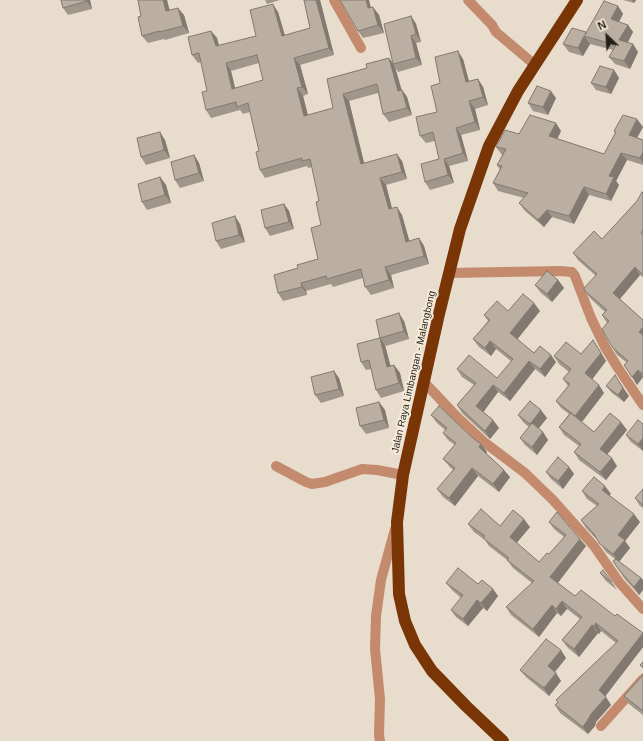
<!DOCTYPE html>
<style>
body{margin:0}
#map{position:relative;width:643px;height:741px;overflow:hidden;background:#e8ddcd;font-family:Arial,sans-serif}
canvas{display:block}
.north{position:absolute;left:587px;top:16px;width:40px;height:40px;-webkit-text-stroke:3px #f6eada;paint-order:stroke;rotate:335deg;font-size:11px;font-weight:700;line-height:16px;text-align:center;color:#231f19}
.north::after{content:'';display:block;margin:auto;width:14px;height:18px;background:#231f19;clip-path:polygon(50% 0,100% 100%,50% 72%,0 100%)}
</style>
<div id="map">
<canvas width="643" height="741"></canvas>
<div class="north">N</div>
</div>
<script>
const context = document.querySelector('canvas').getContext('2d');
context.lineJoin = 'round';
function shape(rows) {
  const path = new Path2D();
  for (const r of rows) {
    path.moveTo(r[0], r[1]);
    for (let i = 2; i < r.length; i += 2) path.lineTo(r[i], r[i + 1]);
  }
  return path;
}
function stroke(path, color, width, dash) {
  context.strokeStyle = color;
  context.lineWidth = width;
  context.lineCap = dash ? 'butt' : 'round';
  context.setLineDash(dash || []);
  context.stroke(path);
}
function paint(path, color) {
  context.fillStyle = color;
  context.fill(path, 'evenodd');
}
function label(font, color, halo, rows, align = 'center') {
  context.font = font + ' Arial,sans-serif';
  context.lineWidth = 4;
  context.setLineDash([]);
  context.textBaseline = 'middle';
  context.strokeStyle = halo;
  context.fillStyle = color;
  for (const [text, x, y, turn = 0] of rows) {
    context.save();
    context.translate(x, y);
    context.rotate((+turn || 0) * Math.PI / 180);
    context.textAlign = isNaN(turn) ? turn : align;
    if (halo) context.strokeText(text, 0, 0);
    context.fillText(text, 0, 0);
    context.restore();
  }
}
stroke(shape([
 [334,0,361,48],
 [468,0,492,25,496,32,535,65],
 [449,273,560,271,572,272,575,276,591,318,605,347,618,368,643,405],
 [424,382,457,417,484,442,525,473,553,500,594,546,619,582,643,609],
 [276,466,306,482,312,484,325,482,362,469,377,470,403,475],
 [601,726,643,679],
 [380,741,379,735,380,699,375,649,376,616,381,580,395,529]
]), '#c48a6d', 10);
stroke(shape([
 [503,741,466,706,432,671,415,645,405,621,399,594,397,522,403,475,439,314,460,229,489,146,518,91,577,0]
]), '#7a3506', 12);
paint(shape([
 [61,0,90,0,92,9,68,15,63,8],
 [138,0,167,0,169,10,184,15,189,33,165,40,164,39,148,43,142,36,141,16],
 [265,0,280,0,267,4],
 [304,0,320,0,334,55,300,65,308,94,303,96,308,115,333,108,327,79,367,68,389,58,393,63,411,16,416,24,421,42,416,43,422,65,398,72,395,67,401,90,402,90,407,97,412,115,389,122,383,114,378,93,349,101,364,163,402,161,407,179,386,185,392,208,402,215,409,241,419,238,424,246,429,264,391,275,394,288,371,295,365,287,363,278,333,287,331,284,306,291,307,295,283,301,278,293,298,268,318,259,321,225,319,201,312,167,308,168,307,166,265,178,260,170,259,151,250,112,243,114,240,110,211,118,206,110,207,91,201,62,198,63,192,55,211,31,217,38,219,46,256,36,278,12,285,35,310,28],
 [259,63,263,80,235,88,231,71],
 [623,0,636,0,634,3],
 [618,6,623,14,619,22,628,25,633,32,627,43,633,44,638,52,630,69,615,64,609,57,613,50,590,44,583,56,569,52,563,44,587,32],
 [371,8,379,15,384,33,363,38,358,31],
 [463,59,469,81,478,79,483,87,488,105,475,109,480,130,461,135,468,161,449,166,454,183,430,190,425,182,439,159,435,141,426,143,420,136,437,112,440,83],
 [614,70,619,78,611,94,596,90,591,83],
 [556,98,548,115,533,111,528,103],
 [643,127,637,138,643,140,643,165,627,160,616,181,619,185,611,201,589,195,574,224,552,217,544,227,525,211,519,203,524,198,498,191,493,183,500,170,497,165,503,155,502,155,496,147,519,134,561,131,557,139,604,154,615,133,614,131],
 [165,140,170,158,146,165,141,157],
 [194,155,199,163,204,181,180,188,175,180],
 [160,177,166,185,171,203,147,210,142,202],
 [643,193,643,277,640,275,620,299,643,320,643,377,637,385,626,362,617,355,612,347,607,323,602,315,605,312,591,299,585,291,596,276,579,261,573,253,602,239,637,201],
 [284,204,289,211,294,229,270,236,265,228],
 [240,224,245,242,221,249,216,241],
 [558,280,564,288,552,302,541,293,535,285],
 [508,311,540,311,517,339,534,353,556,362,545,377,535,369,510,401,498,392,483,412,493,420,499,428,490,439,462,413,457,405,474,385,462,377,457,369,497,378,512,362,496,349,491,356,479,347,473,339,488,321,484,315],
 [404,321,409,339,386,346,380,338],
 [380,338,385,345,390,366,394,365,400,373,404,391,381,398,376,390,371,369,366,370,361,362],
 [593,340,606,361,592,379,604,393,582,422,594,432,627,430,607,454,617,466,606,480,579,460,574,452,579,446,564,435,559,427,569,414,561,408,556,401,568,386,563,379,569,372,559,364,554,356,581,354],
 [339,378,344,396,321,403,315,395],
 [606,386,629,396,624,402,612,393],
 [379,402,385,410,389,428,366,434,360,426],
 [431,415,474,439,481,444,487,452,486,453,510,477,499,492,478,476,455,506,443,497,437,489,453,470,449,466,443,459,455,445,448,440,443,433,445,430,437,423],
 [518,415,547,418,538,428,543,432,548,440,537,455,525,445,520,438,529,427,524,423],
 [643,424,643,451,631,442,626,435],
 [569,467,574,474,563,489,551,479,546,472],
 [643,489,643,508,640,506,635,498],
 [582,491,611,494,609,495,640,522,625,541,630,548,619,561,643,580,643,590,639,595,624,578,613,561,615,559,606,552,599,542,586,528,581,520,597,506,587,499],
 [549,522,586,546,558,583,575,596,615,616,617,614,643,634,643,647,605,696,611,705,596,722,595,726,588,734,560,713,555,705,558,702,556,700,616,643,601,631,599,634,598,633,579,657,568,648,562,640,580,619,567,609,561,616,557,613,539,637,511,615,506,607,532,583,513,568,507,560,489,546,485,540,474,532,468,524,530,527,516,543,539,562,549,554,564,537,554,529],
 [600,573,612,582,617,590,606,581],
 [446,583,478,584,493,589,498,596,487,611,483,608,468,626,456,617,451,610,461,598,452,590],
 [566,658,555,672,561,681,549,696,526,677,520,670],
 [643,674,643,715,629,704,624,696,643,675]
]), '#a0968a');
paint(shape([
 [86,0,90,0,92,9,87,1],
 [163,0,167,0,172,19,166,11],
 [316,0,320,0,334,55,329,48],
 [366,0,369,0,373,16,368,8],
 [632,0,636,0,634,3],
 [273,4,278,12,287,44,282,36],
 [618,6,623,14,616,27,611,19],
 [373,7,379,15,384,33,378,25],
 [178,8,184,15,189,33,183,26],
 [411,16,416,24,421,42,416,34],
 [628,25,633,32,625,48,619,40],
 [211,31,217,38,221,54,216,46],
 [411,36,416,43,422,65,416,58],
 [584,36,590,44,583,56,578,48],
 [633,44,638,52,630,69,624,61],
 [458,51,463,59,471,90,466,82],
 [294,58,300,65,308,94,302,87],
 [389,58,395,67,404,98,398,91],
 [226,63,231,71,237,96,232,89],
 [614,70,619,78,611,94,606,87],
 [478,79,483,87,488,105,483,97],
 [297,88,303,96,310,124,304,116],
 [402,90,407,97,412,115,407,108],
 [551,91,556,98,548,115,543,107],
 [343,94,349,101,366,171,361,164],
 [469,101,475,109,480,130,475,122],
 [637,119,643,127,634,143,629,135],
 [556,123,561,131,555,144,549,136],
 [456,128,461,135,468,161,463,153],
 [160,132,165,140,170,158,164,150],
 [643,152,643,163,640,158],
 [621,153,627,160,616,181,619,185,611,201,606,194,609,176],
 [397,154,402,161,407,179,402,172],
 [194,155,199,163,204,181,199,173],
 [444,159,449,166,454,183,448,175],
 [160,177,166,185,171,203,165,195],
 [380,178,386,185,394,217,389,209],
 [584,187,589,195,574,224,569,216],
 [284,204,289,211,294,229,289,222],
 [397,207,402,215,412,250,406,242],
 [547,210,552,217,544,227,538,220],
 [235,216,240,224,245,242,239,235],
 [419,238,424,246,429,264,424,256],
 [385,267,391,275,394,288,389,280],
 [635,267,640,275,619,300,613,293],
 [558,280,564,288,552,302,547,294],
 [301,283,306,291,307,295,302,287],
 [534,303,540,311,516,341,510,333],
 [399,313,404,321,409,339,404,331],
 [643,327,643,337,639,332],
 [380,338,385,345,393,375,387,367],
 [593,340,606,361,591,381,585,373],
 [490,341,496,349,491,356,485,348],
 [551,355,556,362,545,377,540,369],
 [529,361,535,369,510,401,504,393],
 [394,365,400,373,404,391,399,383],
 [638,370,643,377,637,385,632,377],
 [334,371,339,378,344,396,339,389],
 [620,383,629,396,624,402,618,395],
 [493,385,498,392,482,414,476,406],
 [599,385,604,393,581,423,575,416],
 [379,402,385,410,389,428,384,420],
 [541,410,547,418,536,432,530,424],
 [493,420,499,428,490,439,485,431],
 [621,422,627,430,606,456,600,449],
 [543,432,548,440,537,455,532,447],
 [643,438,643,451,638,444],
 [481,444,487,452,485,455,479,447],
 [612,458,617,466,606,480,600,472],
 [569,467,574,474,563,489,558,481],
 [472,468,478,476,455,506,449,498],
 [504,470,510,477,499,492,493,484],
 [605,486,611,494,607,497,602,490],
 [634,514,640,522,625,541,630,548,619,562,613,554,618,535],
 [524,519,530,527,515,545,510,537],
 [580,539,586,546,556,585,550,577],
 [641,578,643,580,643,590,639,595,634,587],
 [493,589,498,596,487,611,481,603],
 [477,600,483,608,468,626,463,619],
 [562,601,567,609,561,616,556,609],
 [552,605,557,613,539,637,533,629],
 [596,623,601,631,599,634,594,626],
 [592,625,598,633,579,657,574,649],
 [643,633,643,647,604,698,599,690],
 [561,650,566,658,553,674,548,666],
 [556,673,561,681,549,696,544,688],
 [606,697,611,705,596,722,595,726,588,734,583,727,591,714]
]), '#827a70');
const building = shape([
 [61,0,86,0,87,1,63,8,61,0],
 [138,0,163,0,166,11,178,8,183,26,159,32,159,31,142,36,138,17,141,16,138,0],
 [304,0,316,0,329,48,294,58,302,87,297,88,304,116,333,108,327,79,367,68,366,64,389,58,398,91,402,90,407,108,383,114,377,84,343,94,361,164,397,154,402,172,380,178,389,209,397,207,406,242,419,238,424,256,385,267,389,280,365,287,361,269,327,279,326,276,301,283,302,287,278,293,274,275,298,268,297,265,318,259,311,228,321,225,316,202,319,201,310,159,302,161,302,158,260,170,256,152,259,151,248,103,237,107,236,102,206,110,202,92,207,91,199,53,192,55,188,37,211,31,216,46,256,36,250,10,273,4,282,36,310,28,304,0],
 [257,55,263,80,232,89,226,63,257,55],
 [340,0,366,0,368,8,373,7,378,25,358,31,340,0],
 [604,1,618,6,611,19,628,25,619,40,633,44,624,61,609,57,616,45,584,36,578,48,563,44,572,28,586,32,585,35,604,1],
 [411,16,416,34,411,36,416,58,393,64,384,24,411,16],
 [458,51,466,82,478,79,483,97,469,101,475,122,456,128,463,153,444,159,448,175,425,182,421,164,439,159,433,132,420,136,416,117,437,112,431,86,440,83,435,57,458,51],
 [600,66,614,70,606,87,591,83,600,66],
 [537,86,551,91,543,107,528,103,537,86],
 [530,115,556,123,549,136,604,154,616,132,614,131,623,115,637,119,629,135,643,140,643,152,640,158,621,153,609,176,614,177,606,194,584,187,569,216,547,210,538,220,519,203,528,193,493,183,502,166,497,165,506,149,496,147,505,130,519,134,530,115],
 [160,132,164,150,141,157,137,138,160,132],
 [194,155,199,173,175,180,171,162,194,155],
 [160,177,165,195,142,202,138,184,160,177],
 [642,192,643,193,643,230,641,233,643,235,643,273,642,274,635,267,613,293,643,320,643,327,639,332,643,335,643,374,638,370,632,377,624,365,628,361,612,347,602,329,609,321,602,315,607,310,585,291,584,288,597,274,573,253,594,231,602,239,637,201,642,192],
 [284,204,289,222,265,228,261,210,284,204],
 [235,216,239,235,216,241,212,223,235,216],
 [547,271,558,280,547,294,535,285,547,271],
 [523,294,534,303,510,333,534,353,540,346,551,355,540,369,529,361,504,393,493,385,476,406,493,420,485,431,457,405,476,383,457,369,469,355,497,378,513,359,490,341,485,348,473,339,490,320,484,315,497,301,508,311,523,294],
 [399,313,404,331,380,338,376,320,399,313],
 [380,338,387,367,394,365,399,383,376,390,369,360,361,362,357,344,380,338],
 [593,340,601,353,585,373,599,385,575,416,556,401,570,384,563,379,571,369,554,356,566,342,581,354,593,340],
 [334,371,339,389,315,395,311,377,334,371],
 [615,375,623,388,618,395,606,386,615,375],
 [530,401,541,410,530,424,518,415,530,401],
 [379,402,384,420,360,426,356,408,379,402],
 [439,406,474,439,481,444,479,447,504,470,493,484,472,468,449,498,437,489,455,468,443,459,456,443,443,433,447,428,431,415,439,406],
 [571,413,594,432,610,413,621,422,600,449,612,458,600,472,574,452,581,444,559,427,571,413],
 [638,420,643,424,643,438,638,444,626,435,638,420],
 [532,423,543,432,532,447,520,438,532,423],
 [558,457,569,467,558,481,546,472,558,457],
 [594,477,605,486,602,490,634,514,618,535,625,540,613,554,600,544,594,534,581,520,599,504,582,491,594,477],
 [643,489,643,505,635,498,643,489],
 [481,509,500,526,513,510,524,519,510,537,539,562,547,553,549,554,566,535,549,522,557,512,580,539,550,577,575,596,581,590,615,616,617,614,643,633,599,690,606,697,591,714,589,718,583,727,555,705,558,702,556,700,618,641,596,623,594,626,592,625,574,649,562,640,582,617,562,601,556,609,552,605,533,629,506,607,534,581,507,560,509,558,483,538,485,536,468,524,481,509],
 [616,559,641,578,634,587,619,570,613,561,616,559],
 [458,568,478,584,482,580,493,589,481,603,477,600,463,619,451,610,463,595,446,583,458,568],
 [603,570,612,582,600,573,603,570],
 [546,639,561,650,548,666,556,673,544,688,520,670,546,639],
 [643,662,643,668,640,665,643,662],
 [643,674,643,711,624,696,643,675,643,674]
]);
paint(building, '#baafa0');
stroke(building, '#827a70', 1);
label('10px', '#231f19', '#f6eada', [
 ["Jalan Raya Limbangan - Malangbong",414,372,-77]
]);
</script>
